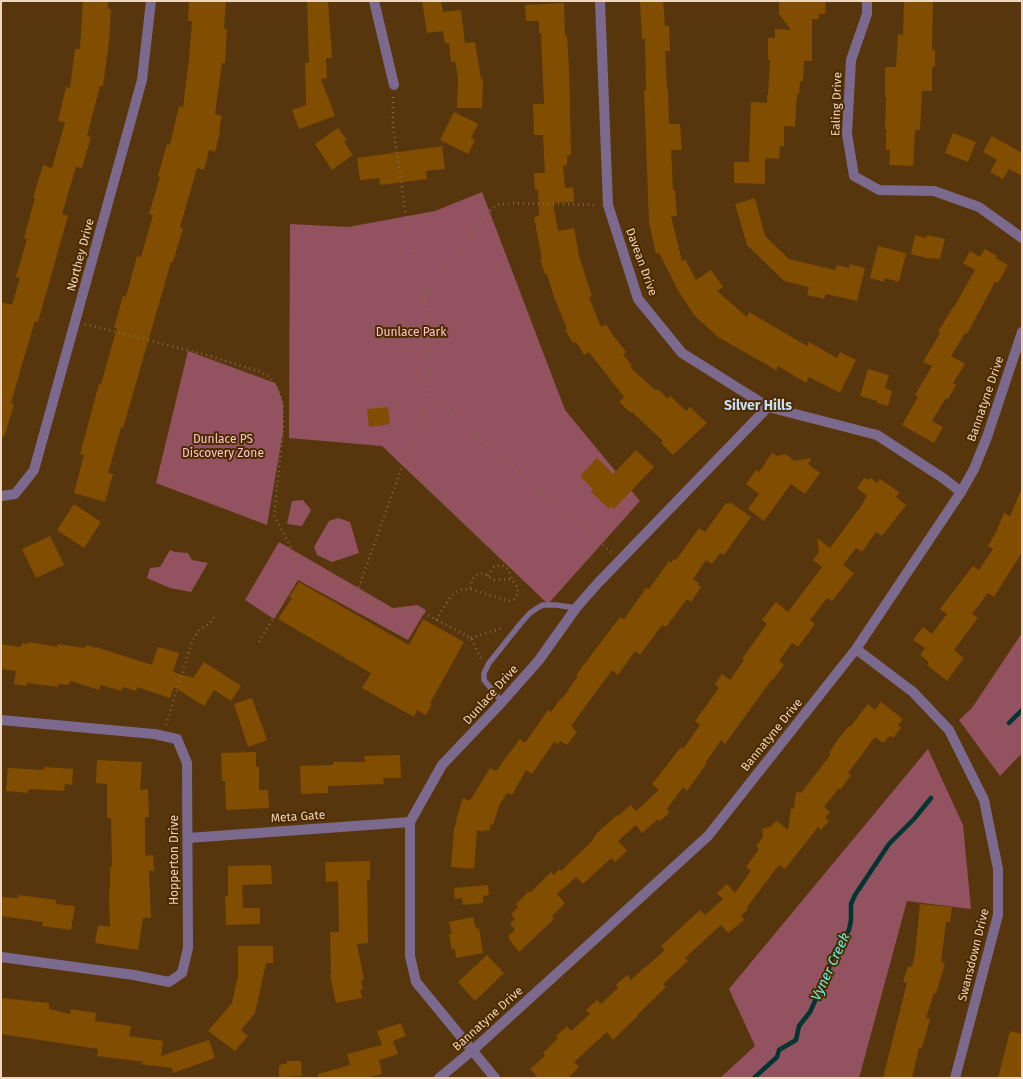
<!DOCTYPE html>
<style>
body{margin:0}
#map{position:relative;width:1023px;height:1079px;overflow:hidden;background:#57360d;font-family:"Fira Sans",sans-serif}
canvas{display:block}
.frame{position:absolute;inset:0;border:2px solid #f0d6bd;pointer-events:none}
</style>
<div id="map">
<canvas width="1023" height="1079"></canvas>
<div class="frame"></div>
</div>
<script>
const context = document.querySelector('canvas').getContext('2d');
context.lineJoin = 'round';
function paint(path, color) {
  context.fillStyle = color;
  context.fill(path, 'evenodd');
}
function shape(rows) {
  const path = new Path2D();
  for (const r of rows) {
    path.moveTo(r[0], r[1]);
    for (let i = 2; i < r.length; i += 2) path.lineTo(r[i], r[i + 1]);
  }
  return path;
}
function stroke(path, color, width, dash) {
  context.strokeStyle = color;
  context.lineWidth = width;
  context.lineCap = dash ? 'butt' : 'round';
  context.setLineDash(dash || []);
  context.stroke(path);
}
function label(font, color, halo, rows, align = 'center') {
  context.font = font + ' "Fira Sans",sans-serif';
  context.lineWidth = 4;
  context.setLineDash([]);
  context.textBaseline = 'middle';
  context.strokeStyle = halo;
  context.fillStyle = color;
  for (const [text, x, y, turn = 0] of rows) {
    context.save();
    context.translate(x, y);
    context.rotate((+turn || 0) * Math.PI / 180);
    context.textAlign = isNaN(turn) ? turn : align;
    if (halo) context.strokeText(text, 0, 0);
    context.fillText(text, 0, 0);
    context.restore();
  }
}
paint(shape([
 [482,192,565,410,640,501,548,604,382,446,289,438,290,224,348,227,435,211],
 [188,351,275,383,278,389,283,404,283,432,267,525,156,483],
 [303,500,311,510,302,526,287,524,292,501],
 [338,518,350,522,359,553,332,562,317,555,314,547,329,521],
 [279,542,393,608,417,605,426,610,408,640,298,580,274,619,245,600],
 [170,550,175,552,188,553,192,560,208,563,191,592,170,588,147,578,150,568,160,567],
 [1022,633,1022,753,1000,776,959,720,972,708],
 [928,749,963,825,971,909,907,901,859,1078,720,1078,755,1046,729,989]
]), '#935260');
stroke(shape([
 [1009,723,1022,710],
 [754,1078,777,1057,779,1050,796,1040,799,1026,810,1012,826,977,835,950,849,930,851,920,851,904,855,895,889,844,914,819,931,798]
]), '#003632', 4.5);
paint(shape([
 [83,1,108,1,108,9,111,9,109,42,103,86,100,86,87,136,91,137,82,168,76,167,62,214,68,216,38,322,35,321,23,361,11,403,14,404,4,437,1,437,1,302,12,305,20,278,16,277,27,239,24,238,35,198,33,198,43,165,52,168,65,122,58,121,66,87,70,88,75,49,80,49],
 [189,1,226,1,224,29,227,29,225,63,222,63,215,114,222,116,219,130,220,131,216,149,215,152,209,150,204,170,197,168,180,227,183,228,173,262,171,262,123,428,121,427,108,473,113,474,105,502,74,493,84,455,80,454,99,384,101,384,117,328,114,328,123,296,126,297,137,256,141,257,153,215,149,214,160,177,158,176,167,144,170,145,179,106,183,107,189,59,192,21,188,21],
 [307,1,328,1,332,58,326,58,327,78,321,79,335,116,299,129,292,110,306,105,305,63,309,63],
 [422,1,441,1,443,12,461,10,465,43,475,42,481,79,483,79,482,108,457,108,458,77,455,61,451,62,449,43,445,43,443,31,427,33],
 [640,1,663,1,665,26,669,26,670,51,665,51,667,89,668,89,669,124,680,124,682,150,671,150,673,190,675,190,677,216,671,216,682,261,685,259,696,280,711,270,723,287,717,291,747,317,749,312,807,346,809,342,837,358,840,352,856,360,840,393,809,377,806,383,778,366,776,370,718,337,694,315,679,292,659,253,656,254,649,222,644,90,646,90,645,39,642,39],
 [779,1,826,1,825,14,819,14,819,19,812,19,812,61,804,61,803,81,800,81,799,94,797,94,795,127,784,126,784,146,780,146,779,159,765,158,765,184,734,183,734,162,749,162,751,102,767,103,767,95,768,95,770,60,768,60,768,38,775,38,775,29,791,30,779,14],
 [904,1,933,1,932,50,935,50,935,67,932,67,932,91,922,91,920,130,915,130,913,166,889,165,890,150,886,150,886,129,885,129,886,97,885,97,885,67,896,67,898,34,903,35],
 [564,3,565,36,567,36,569,69,571,155,567,155,567,165,563,166,565,188,573,187,574,202,553,203,558,231,574,228,579,256,588,284,592,296,589,297,601,327,606,324,613,335,626,352,623,355,632,365,630,367,656,391,658,389,668,399,670,396,686,411,690,407,707,423,673,455,661,443,663,441,632,412,631,413,619,402,624,397,589,352,584,355,576,342,573,343,565,330,567,329,554,297,547,274,545,274,540,259,542,259,534,217,539,216,538,189,535,190,534,173,545,173,543,135,534,135,533,104,544,104,541,33,539,33,539,21,526,21,525,5],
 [454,112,478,124,471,138,475,140,468,154,440,140],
 [338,128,347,140,344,142,353,155,332,170,315,144],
 [953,133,976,142,968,162,945,153],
 [992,136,1022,153,1022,176,1009,169,1003,179,990,172,997,160,983,152],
 [442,146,445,169,426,171,427,179,380,185,379,178,360,180,357,158],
 [755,198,765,236,789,259,835,270,837,265,849,268,850,264,865,268,857,301,826,294,824,299,807,295,809,287,784,281,747,245,735,204],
 [915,235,926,238,927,235,945,239,940,259,932,258,931,259,911,254],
 [878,246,906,253,899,282,885,278,884,282,870,278],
 [985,249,997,256,996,258,1008,265,998,283,995,282,967,334,965,333,951,356,965,364,953,383,956,385,948,399,946,398,932,421,943,427,934,443,902,425,918,397,915,395,932,366,923,362,940,333,938,332,953,307,954,307,975,270,963,263,970,251,980,257],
 [868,369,889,375,885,388,892,391,888,406,877,403,877,401,860,396],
 [388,407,390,424,369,427,367,409],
 [636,450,654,467,614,509,612,507,609,509,591,492,593,489,580,476,597,458,613,474],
 [772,453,777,456,786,454,794,461,812,458,808,464,820,473,805,494,791,484,764,521,748,509,759,494,746,484,756,470,759,472],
 [864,478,869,480,871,478,877,483,880,479,899,492,896,497,906,505,882,536,876,532,862,552,856,548,843,565,854,573,832,601,827,598,810,620,815,624,798,647,792,643,779,661,784,665,773,680,772,679,725,744,721,740,706,762,707,763,687,791,683,787,667,809,669,813,660,821,658,819,642,833,636,825,618,841,627,851,615,862,611,858,583,884,576,877,557,894,565,903,552,916,554,919,519,952,513,945,508,936,515,930,510,924,515,919,511,914,518,907,516,904,529,891,530,893,551,872,554,875,559,869,561,871,594,839,593,838,598,832,617,815,618,816,631,805,636,811,659,790,652,784,681,747,683,749,700,725,695,721,719,688,715,684,722,674,730,680,744,660,742,659,767,624,762,620,775,603,776,602,788,612,822,567,813,560,819,552,817,538,830,548,864,502,863,502,867,496,857,488],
 [1022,488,1022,552,994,597,988,593,972,614,978,618,954,650,964,658,947,681,927,665,929,662,920,655,925,648,913,640,923,627,932,634,947,614,940,609,949,597,973,566,979,570,993,549,988,546,996,532,1004,513,1010,516],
 [730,502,751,517,724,555,720,553,712,564,706,560,693,579,699,583,698,585,701,587,691,602,687,599,666,627,662,625,640,655,635,651,618,675,612,670,571,726,574,728,573,729,577,732,567,745,560,741,558,744,554,742,532,774,526,770,512,795,507,793,499,806,494,822,493,825,491,824,489,831,484,830,483,832,477,830,474,869,451,867,454,829,457,820,456,820,463,798,470,801,490,768,496,771,520,739,525,743,548,710,551,712,561,698,562,699,578,676,576,675,620,617,624,619,646,588,649,589,669,561,671,563,674,559,676,560,699,528,705,532,726,503,729,504],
 [74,504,101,522,84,548,57,530],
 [50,536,64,565,36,578,22,549],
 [299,582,409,645,423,619,464,642,430,703,432,704,426,715,417,710,414,717,362,688,371,673,278,619,292,598,289,597],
 [28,642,57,647,58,644,85,648,86,645,95,648,96,647,152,665,158,647,179,653,173,672,193,678,204,662,241,686,231,701,214,690,204,706,174,687,170,698,137,687,136,691,123,687,121,691,101,685,99,690,71,681,68,685,58,684,58,687,27,683,27,686,14,684,16,671,1,669,1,644,20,647,20,646,22,646,22,643,28,644],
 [252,698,267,740,248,747,234,704],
 [881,702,903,719,898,725,901,728,893,738,890,736,883,743,875,737,848,773,851,775,840,790,839,788,824,807,830,812,825,818,829,821,821,830,818,827,785,869,779,865,747,907,748,909,741,916,744,920,728,933,721,925,685,958,688,961,663,984,666,987,637,1015,638,1016,613,1040,607,1032,574,1062,579,1067,568,1078,538,1078,530,1069,545,1056,543,1053,558,1038,556,1036,567,1026,571,1031,590,1014,586,1010,597,1000,601,1004,618,988,616,985,627,975,631,980,646,966,647,966,665,950,661,946,700,910,705,915,723,899,717,893,727,884,735,893,751,871,746,867,759,849,756,846,763,837,762,829,772,826,774,822,775,823,777,821,788,830,791,808,794,809,796,792,801,793,831,754,829,753,839,738,849,726,850,727,868,704,875,710],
 [256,752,256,767,259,767,259,790,268,790,269,808,226,810,225,781,222,781,221,753],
 [400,755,401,778,383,778,384,784,328,786,328,793,301,794,300,766,333,765,333,762,365,762,364,756],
 [97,760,142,762,140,790,148,789,149,817,145,817,145,856,153,855,154,871,149,871,151,918,143,918,138,950,95,943,98,925,110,927,109,890,110,890,110,867,112,867,111,818,107,818,107,784,96,783],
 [44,767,73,769,72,785,65,784,64,791,29,789,28,793,6,791,8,768,44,770],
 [370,861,370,880,367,880,368,943,357,944,364,980,361,981,363,989,360,990,362,998,336,1003,330,975,331,974,330,932,339,932,338,881,326,882,325,862],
 [271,865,272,884,242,885,243,908,260,908,260,924,226,925,225,896,228,896,228,866],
 [488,885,489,895,483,896,483,903,463,905,462,898,455,899,454,888],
 [19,895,56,900,56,904,75,906,71,930,42,926,43,922,1,916,1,897,18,898],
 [920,904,952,907,950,922,946,922,941,962,945,963,936,994,934,993,926,1018,930,1019,922,1048,919,1048,912,1078,883,1078,907,983,903,982,908,966,912,967,915,953],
 [473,917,476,929,479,928,483,953,456,958,455,949,452,950,449,934,452,934,449,922],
 [238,946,273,946,273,963,266,963,255,1013,241,1030,248,1036,235,1051,208,1031,232,1003,238,976],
 [487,955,504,973,475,1001,458,982],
 [1,998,49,1003,49,1009,70,1014,71,1009,96,1013,95,1021,131,1026,129,1036,163,1041,161,1056,209,1040,215,1058,173,1073,172,1068,140,1064,144,1062,97,1056,98,1049,1,1034],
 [401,1023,406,1036,393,1041,398,1054,379,1060,382,1074,366,1078,318,1078,318,1074,350,1065,347,1054,382,1045,377,1031],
 [1010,1031,1022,1034,1022,1078,998,1078],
 [287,1061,301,1061,302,1076,279,1077,279,1066,281,1066,281,1064,287,1064]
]), '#814d00');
stroke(shape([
 [393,97,393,125,407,223,426,303,429,348,430,395,612,553],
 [425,299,487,213,497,205,512,203,597,205],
 [85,324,210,356,261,372,270,377,278,389,283,404,283,432,274,515,295,556],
 [488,576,494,567,502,565,509,570,512,580],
 [357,592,406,456,427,405,430,395],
 [436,620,451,596,459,590,470,589,509,601,515,599,518,592,516,585,512,580,509,579,494,580,483,573,478,574,474,577,472,581,470,589],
 [471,638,503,628],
 [259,642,294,583,295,556,393,612,418,610,471,638,481,659],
 [166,725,192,642,199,630,210,623,216,614]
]), '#876844', 2.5, [1, 4]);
stroke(shape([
 [502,702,484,680,484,673,489,663,521,623,530,613,539,607,543,605,556,605,576,608]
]), '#7c6a8e', 5.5);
stroke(shape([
 [374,1,394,85],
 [600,1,608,205,638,299,682,353,768,407,877,435,943,478,961,492],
 [867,1,867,14,851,60,847,134,854,176,879,190,934,191,979,207,1022,238],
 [1,496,15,494,34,470,142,80,151,1],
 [856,649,913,692,949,730,984,800,998,869,998,915,955,1078],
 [1,720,154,734,177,739,187,763,188,948,182,973,169,982,134,975,1,957],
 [188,838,410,822],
 [439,1078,473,1050,708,836,856,649,961,492,974,469,987,437,1022,332],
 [495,1078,416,982,410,956,410,822,442,765,502,702,539,660,576,608,598,583,768,407]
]), '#7c6a8e', 10);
label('12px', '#f0d6bd', '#4c2b00', [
 ["Ealing Drive",837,104,-88],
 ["Northey Drive",81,255,-75],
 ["Davean Drive",641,262,70],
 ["Bannatyne Drive",986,399,-71],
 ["Dunlace Drive",491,695,-48],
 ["Bannatyne Drive",772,735,-51],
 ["Meta Gate",298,817,-4],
 ["Hopperton Drive",175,860,-90],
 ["Swansdown Drive",974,955,-76],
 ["Bannatyne Drive",488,1019,-42]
]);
label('12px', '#fac3cc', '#4c2b00', [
 ["Dunlace Park",411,333],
 ["Dunlace PS",223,440],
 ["Discovery Zone",223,454]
]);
label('bold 14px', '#c6def4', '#4c2b00', [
 ["Silver Hills",758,406]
]);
label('italic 14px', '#5df5e7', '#4c2b00', [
 ["Vyner Creek",831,967,-65]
]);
</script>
